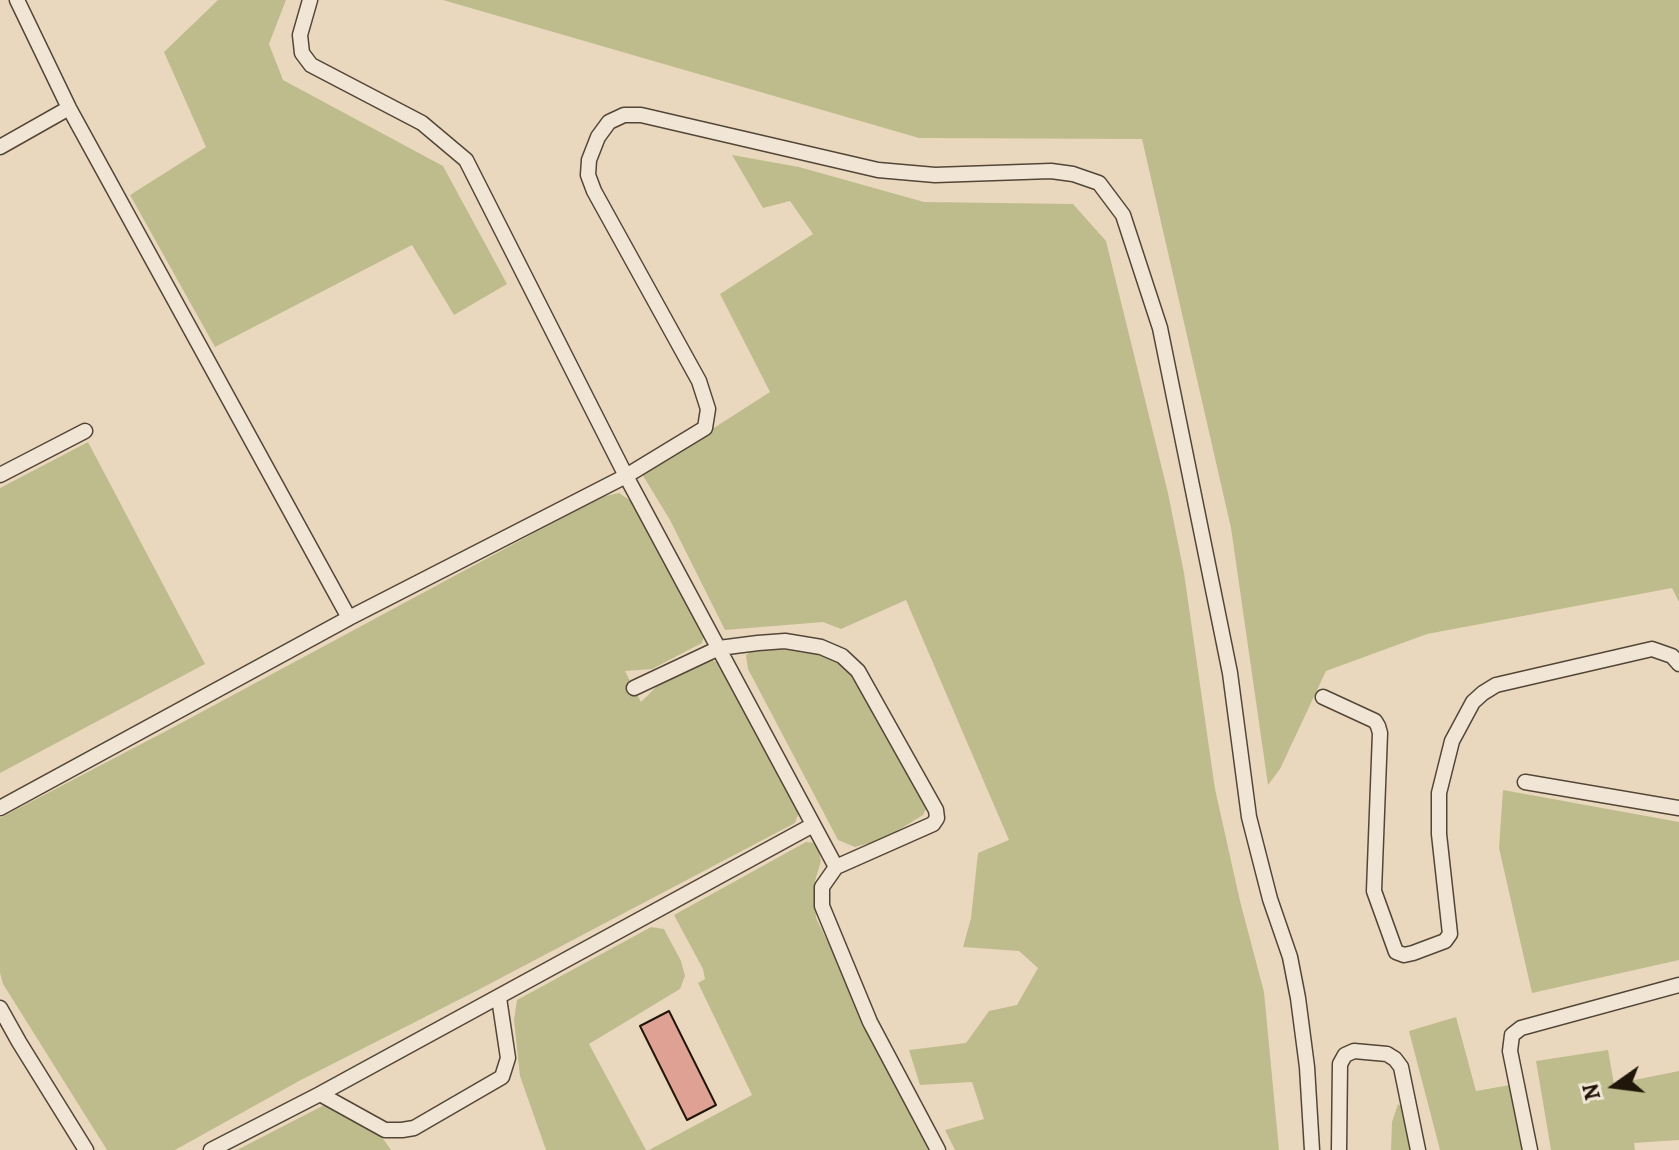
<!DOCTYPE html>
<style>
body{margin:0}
#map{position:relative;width:1679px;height:1150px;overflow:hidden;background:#ead8be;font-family:Alegreya,serif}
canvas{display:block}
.north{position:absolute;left:1575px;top:1046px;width:80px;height:80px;-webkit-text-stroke:6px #f1e6d5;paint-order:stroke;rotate:256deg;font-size:22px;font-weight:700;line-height:32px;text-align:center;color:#21160a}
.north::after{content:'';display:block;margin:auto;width:28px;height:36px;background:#21160a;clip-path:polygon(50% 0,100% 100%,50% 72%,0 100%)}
</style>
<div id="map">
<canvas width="1679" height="1150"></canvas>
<div class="north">N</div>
</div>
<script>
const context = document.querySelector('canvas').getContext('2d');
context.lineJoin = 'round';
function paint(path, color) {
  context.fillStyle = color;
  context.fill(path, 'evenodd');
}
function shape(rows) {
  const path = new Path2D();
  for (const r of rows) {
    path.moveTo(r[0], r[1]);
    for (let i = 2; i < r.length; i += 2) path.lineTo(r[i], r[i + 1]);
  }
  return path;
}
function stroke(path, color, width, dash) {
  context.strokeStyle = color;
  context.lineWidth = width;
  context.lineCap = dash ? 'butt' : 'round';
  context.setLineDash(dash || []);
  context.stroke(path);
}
paint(shape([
 [218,0,286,0,269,44,283,80,443,166,507,284,454,315,412,245,215,347,130,195,206,147,164,52],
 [443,0,1679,0,1679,602,1672,588,1427,634,1326,671,1280,769,1268,785,1231,528,1142,139,919,138],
 [732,155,799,167,924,202,1073,204,1106,241,1168,493,1184,573,1215,789,1240,901,1264,992,1279,1150,955,1150,945,1130,984,1119,972,1082,920,1085,909,1050,966,1043,989,1011,1017,1005,1038,968,1019,951,963,947,971,918,978,853,1009,840,906,600,841,629,823,622,725,630,670,520,642,474,770,392,720,294,813,234,790,201,763,208],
 [88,442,205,664,0,773,0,488],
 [619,493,631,501,705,631,702,643,652,669,625,671,641,702,657,686,710,659,723,665,799,812,795,823,478,990,299,1081,175,1150,107,1150,3,984,0,973,0,818,168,730,601,497],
 [759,646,825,656,856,671,929,803,923,815,884,839,855,847,838,840,748,669,746,655],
 [1503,790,1679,822,1679,960,1532,993,1499,848],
 [806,842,817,843,821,861,815,881,816,918,929,1150,649,1150,752,1095,698,983,705,979,703,969,674,915],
 [651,927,664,929,681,961,685,976,680,989,589,1044,646,1150,546,1150,520,1076,514,1020,517,1000],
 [1456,1017,1476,1091,1510,1085,1524,1150,1440,1150,1409,1031],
 [1608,1050,1614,1084,1679,1071,1679,1140,1634,1143,1635,1150,1551,1150,1536,1061],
 [330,1102,379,1133,391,1150,237,1150],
 [1398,1104,1409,1112,1418,1150,1391,1150,1392,1122]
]), '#bebc8c');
const building = shape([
 [669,1011,716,1105,687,1120,640,1026,669,1011]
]);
paint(building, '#dfa193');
stroke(building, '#21160a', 2);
const minor = shape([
 [17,0,69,108,349,618],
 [310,0,300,35,302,53,311,65,422,123,466,160,626,476,836,867],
 [0,147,69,108],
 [0,475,85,431],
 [634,688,719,648,758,643,785,641,821,647,842,656,858,671,936,810,937,818,933,824,836,867,822,887,822,906,870,1022,938,1150],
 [1323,697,1375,721,1378,726,1380,733,1374,891,1396,952,1404,955,1413,953,1445,941,1450,934,1439,834,1439,793,1452,741,1473,702,1483,693,1496,685,1652,649,1672,656,1679,664],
 [1525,782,1679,808],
 [0,808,349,618,626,476,705,428,708,409,699,381,594,191,588,175,589,160,598,137,609,122,624,115,641,115,878,170,935,175,1051,171,1073,174,1099,183,1123,215,1160,328,1230,673,1249,817,1270,899,1290,957,1298,998,1307,1067,1312,1150],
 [0,1008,19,1042,86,1150],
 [320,1094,385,1130,402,1130,414,1128,502,1077,508,1058,499,998],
 [211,1150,320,1094,813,825],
 [1339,1150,1340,1064,1345,1055,1354,1051,1387,1054,1395,1059,1401,1067,1418,1150],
 [1530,1150,1510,1051,1512,1035,1521,1028,1679,985]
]);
stroke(minor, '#534637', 17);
stroke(minor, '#f1e6d5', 14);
</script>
